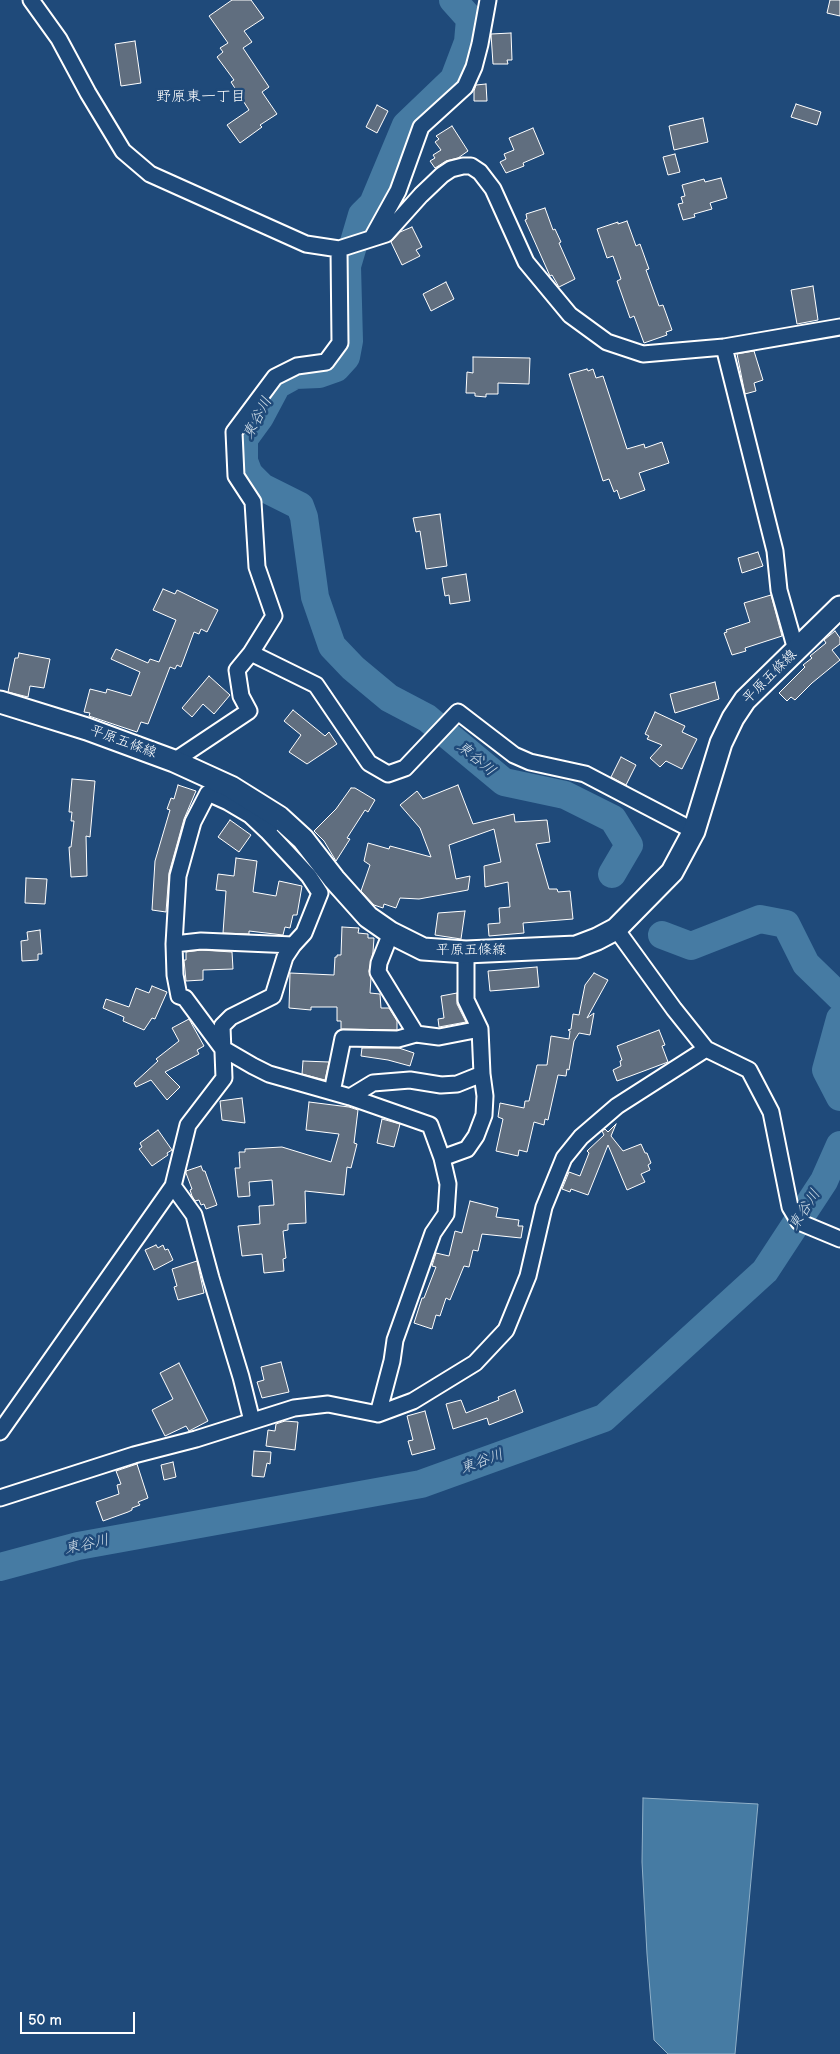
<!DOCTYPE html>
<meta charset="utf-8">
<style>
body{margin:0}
#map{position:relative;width:840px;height:2054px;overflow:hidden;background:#1f4a7a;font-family:"Balsamiq Sans",sans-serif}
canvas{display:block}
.scale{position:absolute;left:20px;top:2012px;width:115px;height:22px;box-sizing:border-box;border:2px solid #fff;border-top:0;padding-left:6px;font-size:15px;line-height:18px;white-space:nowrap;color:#fff;-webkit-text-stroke:4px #1f4a7a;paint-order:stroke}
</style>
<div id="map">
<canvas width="840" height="2054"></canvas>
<div class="scale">50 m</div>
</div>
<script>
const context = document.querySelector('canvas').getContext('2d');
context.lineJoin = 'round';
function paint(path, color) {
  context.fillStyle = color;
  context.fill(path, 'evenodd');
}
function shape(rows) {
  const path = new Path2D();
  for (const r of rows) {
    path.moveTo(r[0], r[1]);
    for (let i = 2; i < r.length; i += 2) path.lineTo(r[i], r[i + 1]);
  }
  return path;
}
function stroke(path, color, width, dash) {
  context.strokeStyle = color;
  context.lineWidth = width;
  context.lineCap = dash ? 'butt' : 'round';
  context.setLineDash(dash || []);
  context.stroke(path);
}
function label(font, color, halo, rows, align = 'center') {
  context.font = font + ' "Balsamiq Sans","Klee One",sans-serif';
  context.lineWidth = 5;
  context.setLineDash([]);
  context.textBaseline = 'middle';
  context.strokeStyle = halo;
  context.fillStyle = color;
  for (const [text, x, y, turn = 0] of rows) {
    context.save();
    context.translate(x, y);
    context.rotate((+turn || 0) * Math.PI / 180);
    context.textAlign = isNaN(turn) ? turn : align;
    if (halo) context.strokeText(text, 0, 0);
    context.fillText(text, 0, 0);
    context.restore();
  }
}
const water = shape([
 [643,1798,758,1804,735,2054,668,2054,654,2040,647,1954,642,1862,643,1798]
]);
paint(water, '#467ba3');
stroke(water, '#90b0c8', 1);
stroke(shape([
 [453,0,470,19,468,42,454,79,406,125,373,204,362,215,347,266,349,341,346,357,336,368,319,374,295,375,277,385,260,417,244,439,244,461,249,474,262,487,300,506,304,517,315,597,332,646,353,668,389,698,427,718,504,782,565,795,613,819,629,845,612,874],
 [662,935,691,946,760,919,786,924,806,964,840,997],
 [840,1019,826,1070,840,1097],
 [0,1567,78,1546,421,1484,604,1418,765,1271,824,1181,840,1145]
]), '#467ba3', 28);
const building = shape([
 [232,0,251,0,264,18,244,31,252,42,243,48,269,87,262,92,277,114,260,125,262,127,240,143,227,125,249,110,231,82,234,80,217,57,223,52,220,48,228,43,209,16,232,0],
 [830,0,840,0,840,16,827,13,830,0],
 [511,33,512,60,507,60,508,64,493,64,491,34,511,33],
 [135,41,141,83,121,86,115,44,135,41],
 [486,84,487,101,474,101,474,91,476,85,486,84],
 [796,104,821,112,817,125,791,117,796,104],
 [377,105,388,111,377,133,366,127,377,105],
 [703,118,708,142,674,150,669,126,703,118],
 [452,126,468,151,458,158,446,161,435,168,430,161,435,158,433,155,441,150,435,142,439,139,436,136,452,126],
 [533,128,544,154,523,163,524,166,506,173,500,162,506,159,504,154,514,150,509,138,533,128],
 [675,154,680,172,668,175,663,157,675,154],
 [721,178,727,198,710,203,712,209,694,214,695,217,683,220,678,204,683,203,681,197,685,196,682,185,704,179,705,182,721,178],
 [545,208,553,230,555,229,561,242,559,243,575,279,559,287,552,275,550,276,525,220,527,219,526,214,545,208],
 [627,221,636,246,640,244,649,269,646,270,659,306,663,305,672,330,666,332,667,335,644,343,634,316,630,318,617,281,621,279,613,256,607,258,597,229,618,222,618,224,627,221],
 [412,227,422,247,416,250,420,256,402,265,391,242,400,232,412,227],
 [446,282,454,299,431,311,423,294,446,282],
 [813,286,818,320,797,324,791,290,813,286],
 [754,351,763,380,754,383,756,391,745,394,737,354,754,351],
 [473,357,530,358,529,384,498,383,498,394,486,394,486,397,475,396,475,393,466,393,467,372,473,373,473,357],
 [587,369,588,371,593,369,596,378,603,376,627,449,644,444,645,448,662,442,669,463,639,473,645,490,620,499,617,490,614,492,609,479,603,481,569,374,587,369],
 [440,514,447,566,426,569,420,531,416,532,413,518,440,514],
 [758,552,763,566,742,573,738,558,758,552],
 [466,574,470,601,450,604,449,595,445,596,442,578,466,574],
 [163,589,175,594,177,590,218,610,207,632,201,629,199,634,194,632,181,667,177,665,175,669,170,667,148,724,141,722,137,732,89,716,90,713,84,712,90,689,106,693,107,689,131,696,140,672,111,659,116,649,148,663,150,659,159,662,176,620,153,610,163,589],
 [771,595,782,636,745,648,746,651,732,655,724,633,727,632,726,630,750,622,744,603,771,595],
 [835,631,840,638,840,644,832,650,840,660,812,683,795,700,791,697,787,701,779,693,805,667,803,665,812,658,810,656,826,643,824,640,835,631],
 [19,653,50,659,44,688,30,686,28,697,8,692,15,658,18,658,19,653],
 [209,676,230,695,214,714,203,704,192,717,182,708,209,676],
 [715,682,719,699,675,713,670,694,715,682],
 [293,710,325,736,329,732,337,744,307,764,289,752,301,735,284,721,293,710],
 [655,712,685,726,682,732,697,739,682,769,666,761,660,767,650,758,662,745,647,739,649,736,645,734,655,712],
 [621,757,636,765,626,785,611,777,621,757],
 [72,779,95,781,90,837,86,836,87,876,71,877,69,847,71,847,74,821,71,821,72,812,69,812,72,779],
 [178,785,196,791,184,819,169,873,166,912,152,910,155,861,170,810,167,809,171,798,174,799,178,785],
 [458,785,473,824,514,814,515,822,547,820,550,842,536,844,549,889,557,889,558,892,570,891,573,919,523,923,524,933,489,936,488,924,500,923,499,908,510,907,508,882,485,887,484,866,501,862,494,829,449,845,456,879,470,876,468,890,419,899,400,898,396,908,384,904,383,908,374,905,361,891,370,865,364,861,368,843,389,849,390,846,431,857,420,828,400,805,417,791,423,799,458,785],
 [351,788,355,788,375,800,368,812,365,810,347,838,350,839,336,861,324,841,314,831,336,809,351,788],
 [230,820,251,835,239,852,218,837,230,820],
 [236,858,257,861,253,892,276,896,279,881,302,886,297,915,293,915,290,928,285,927,283,935,249,931,249,934,223,933,226,891,216,890,218,874,234,876,236,858],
 [26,878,47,879,45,904,25,903,26,878],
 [465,911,461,939,435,935,438,913,465,911],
 [342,927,359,928,358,933,368,934,368,938,374,938,373,952,369,971,371,978,370,993,380,994,381,1008,389,1008,397,1021,397,1030,341,1029,341,1021,337,1021,337,1007,311,1007,311,1010,289,1008,290,973,334,975,335,957,337,957,337,955,341,955,342,927],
 [40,930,42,954,38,954,38,960,22,961,21,941,28,940,27,932,40,930],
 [201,950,232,952,233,969,203,970,203,980,186,981,184,960,186,960,186,952,201,950],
 [537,967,539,987,490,991,488,971,537,967],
 [594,973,608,980,587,1018,594,1013,590,1035,579,1033,574,1041,569,1070,567,1069,566,1076,558,1075,548,1120,545,1119,544,1125,534,1122,527,1152,519,1150,518,1156,496,1151,503,1119,498,1117,500,1103,524,1108,525,1101,529,1101,537,1065,547,1065,551,1036,569,1039,570,1031,568,1030,571,1029,573,1014,579,1015,585,985,594,973],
 [152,986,167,992,155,1019,152,1018,144,1030,123,1021,124,1017,103,1008,106,999,129,1007,136,988,149,993,152,986],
 [457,993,457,1004,466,1022,439,1027,438,1019,444,1018,441,996,457,993],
 [189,1019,204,1046,197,1050,199,1054,165,1072,180,1087,167,1100,151,1080,136,1087,134,1083,158,1061,156,1059,179,1041,172,1028,189,1019],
 [659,1030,665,1045,662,1046,668,1062,617,1081,613,1070,621,1066,620,1061,622,1060,617,1046,659,1030],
 [362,1048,399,1048,414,1053,410,1066,388,1060,361,1056,362,1048],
 [303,1061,329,1062,325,1080,302,1074,303,1061],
 [242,1098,245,1123,222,1120,220,1101,242,1098],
 [309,1102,349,1107,358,1110,354,1143,357,1144,351,1168,347,1167,344,1195,305,1191,306,1223,288,1224,288,1230,283,1231,286,1258,283,1259,284,1271,264,1273,262,1254,242,1256,238,1226,260,1224,259,1206,274,1205,272,1180,249,1182,250,1196,238,1197,235,1168,240,1168,239,1152,245,1152,245,1149,282,1147,331,1162,339,1134,306,1130,309,1102],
 [382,1119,400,1124,394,1147,377,1143,382,1119],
 [616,1124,611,1136,623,1151,641,1144,645,1153,647,1153,651,1163,648,1165,650,1170,641,1174,645,1182,627,1190,608,1145,588,1195,571,1189,570,1192,562,1189,569,1172,580,1176,589,1153,587,1151,604,1135,602,1131,605,1129,608,1132,616,1124],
 [158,1130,172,1150,167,1153,168,1155,152,1166,139,1149,142,1147,140,1143,158,1130],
 [201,1166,203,1171,205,1171,217,1205,206,1209,204,1204,201,1205,199,1200,195,1201,192,1196,190,1190,192,1189,186,1173,186,1171,201,1166],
 [470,1201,498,1208,496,1217,519,1220,518,1226,523,1226,521,1238,482,1234,478,1251,473,1250,469,1267,464,1266,450,1300,446,1298,440,1316,436,1315,432,1329,414,1323,422,1298,424,1298,436,1267,432,1266,436,1253,449,1256,455,1231,462,1233,470,1201],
 [156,1245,158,1248,163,1245,165,1250,168,1249,173,1260,154,1270,145,1250,156,1245],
 [197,1261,204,1293,178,1300,174,1287,177,1286,172,1269,197,1261],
 [281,1362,289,1392,262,1398,257,1382,264,1380,261,1367,281,1362],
 [179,1363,208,1421,189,1431,186,1426,165,1436,152,1410,173,1399,160,1373,179,1363],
 [515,1390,523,1412,489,1425,487,1418,453,1429,446,1404,461,1400,466,1413,499,1400,498,1397,515,1390],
 [425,1411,435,1449,412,1455,408,1441,413,1440,407,1416,425,1411],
 [285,1421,298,1422,295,1450,266,1446,268,1430,275,1431,276,1424,285,1421],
 [254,1451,271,1452,270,1464,267,1463,264,1477,252,1476,254,1451],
 [173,1462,176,1477,164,1480,161,1465,173,1462],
 [137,1464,148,1498,138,1502,140,1505,132,1508,132,1510,128,1512,103,1521,96,1502,119,1494,117,1485,121,1484,116,1471,137,1464]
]);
paint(building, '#606e7f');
stroke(building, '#fff', 1);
const minor = shape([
 [31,0,59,39,88,93,123,151,150,174,306,244,339,249,386,234,421,195,442,175,451,169,463,166,471,166,480,172,493,189,526,262,570,315,607,342,643,354,724,347,840,327],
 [372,238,398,191,421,127,465,87,474,67,480,44,488,0],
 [724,347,775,551,779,590,796,650],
 [251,653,316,685,369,763,388,774,405,768,458,712,514,755,530,762,585,774,694,831],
 [174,761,249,711,241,696,237,670,251,653,274,616,257,567,253,502,236,476,234,432,275,377,297,366,326,362,340,343,339,249],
 [267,831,250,815,228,802,208,793,193,822,178,876,174,944,175,975,179,996,185,998,222,1048,253,1066,269,1074,350,1097,430,1125,442,1158,448,1184,446,1214,433,1233,395,1340,392,1361,378,1414],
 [616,929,674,1009,706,1049,749,1070,771,1112,790,1207,799,1222,840,1239],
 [391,933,379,963,378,972,416,1034,439,1037,480,1029],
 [174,944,201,941,293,945],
 [332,1092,343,1038,398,1039,416,1034],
 [350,1097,373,1083,410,1080,441,1085,457,1084,482,1074],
 [442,1158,467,1149,476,1136,484,1115,485,1096,482,1074,480,1029,466,1000,466,952],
 [173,1186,194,1215,211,1278,241,1377,252,1421],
 [0,1432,173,1186,188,1125,224,1078,222,1026,231,1017,273,996,285,957,293,945,304,933,320,893,309,876,267,831,273,823],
 [0,1498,134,1455,196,1439,294,1408,328,1404,378,1414,413,1401,475,1363,506,1330,528,1276,544,1207,564,1158,581,1137,617,1106,706,1049]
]);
const secondary = shape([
 [0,702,87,729,174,761,231,787,279,817,303,839,334,879,368,917,391,933,423,949,466,952,576,947,597,939,616,929,672,872,694,831,721,743,733,718,745,700,840,607]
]);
stroke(minor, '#fff', 19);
stroke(secondary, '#fff', 25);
stroke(minor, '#1f4a7a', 15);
stroke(secondary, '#1f4a7a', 21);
label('14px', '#fff', '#1f4a7a', [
 ["平原五條線",770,677,-45],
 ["平原五條線",123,742,20],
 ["平原五條線",471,950]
]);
label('15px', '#fff', '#1f4a7a', [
 ["野原東一丁目",201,97]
]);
label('italic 15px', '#d1dee8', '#1f4a7a', [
 ["東谷川",258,418,-62],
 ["東谷川",476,759,40],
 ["東谷川",805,1210,-57],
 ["東谷川",482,1462,-20],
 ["東谷川",87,1545,-12]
]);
</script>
